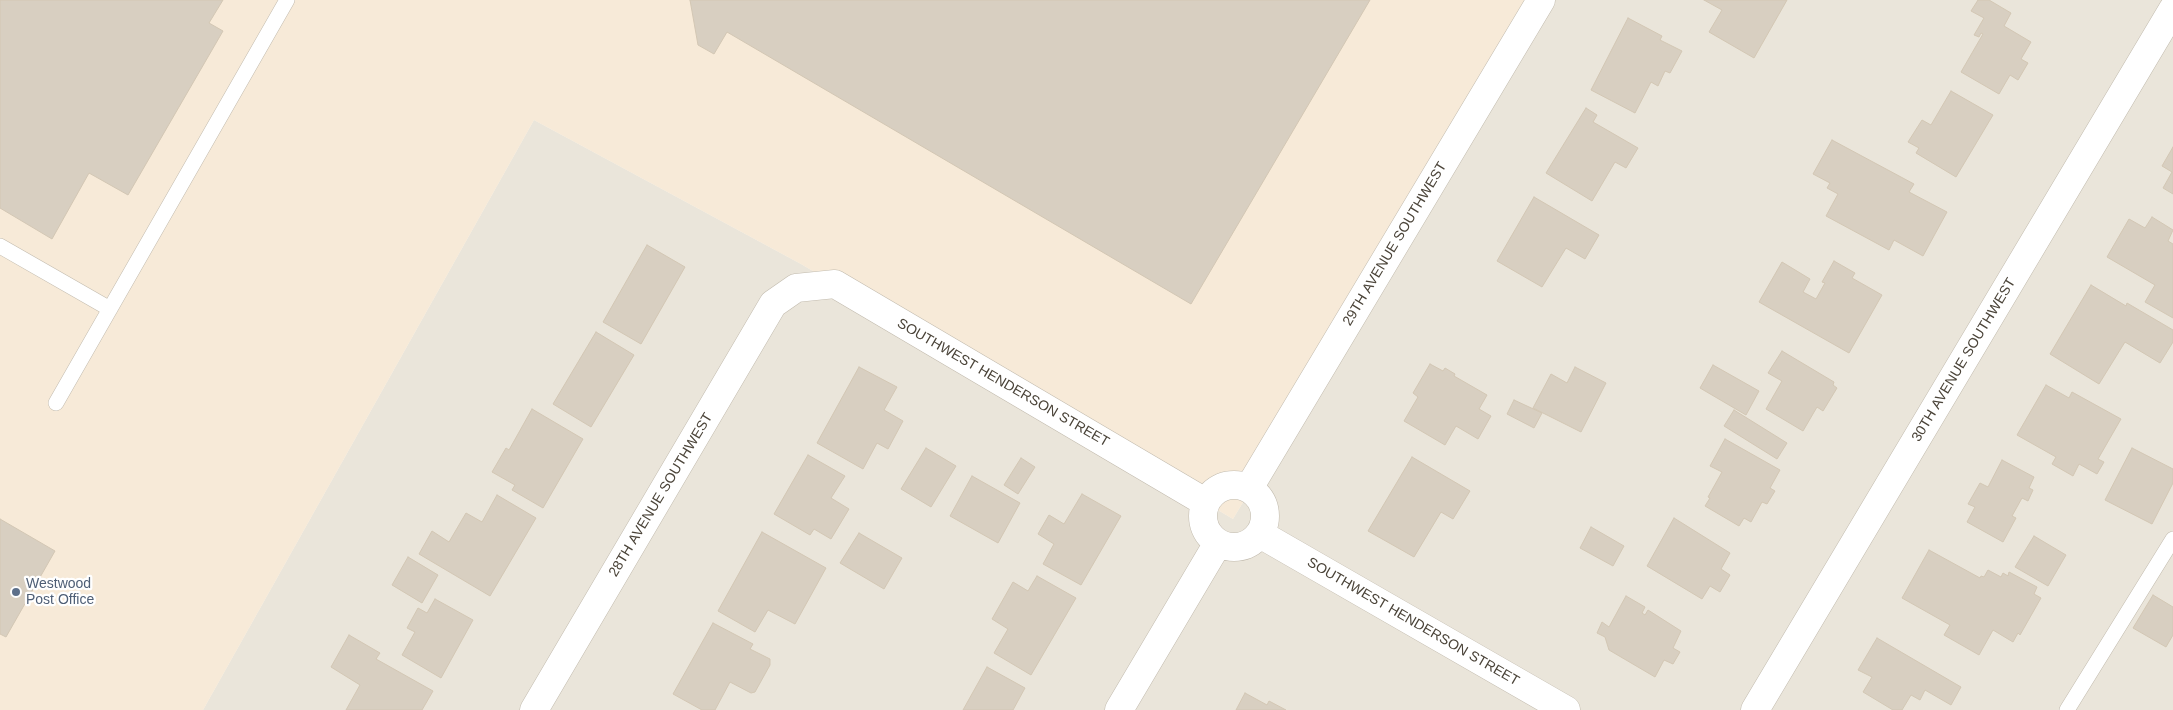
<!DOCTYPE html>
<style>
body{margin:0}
canvas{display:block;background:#f6f3ec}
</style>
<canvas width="2173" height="710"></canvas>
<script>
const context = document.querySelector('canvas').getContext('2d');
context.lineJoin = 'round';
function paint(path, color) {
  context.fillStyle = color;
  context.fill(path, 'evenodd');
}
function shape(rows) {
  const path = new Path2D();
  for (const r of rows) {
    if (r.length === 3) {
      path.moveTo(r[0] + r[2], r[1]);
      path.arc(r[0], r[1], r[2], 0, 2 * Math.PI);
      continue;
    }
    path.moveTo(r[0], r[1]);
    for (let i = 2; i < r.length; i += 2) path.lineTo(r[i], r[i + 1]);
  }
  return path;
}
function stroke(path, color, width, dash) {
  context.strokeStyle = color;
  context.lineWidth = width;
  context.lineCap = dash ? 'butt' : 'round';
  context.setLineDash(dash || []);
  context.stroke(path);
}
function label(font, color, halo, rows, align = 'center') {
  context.font = font + ' Arial,sans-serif';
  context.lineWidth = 4.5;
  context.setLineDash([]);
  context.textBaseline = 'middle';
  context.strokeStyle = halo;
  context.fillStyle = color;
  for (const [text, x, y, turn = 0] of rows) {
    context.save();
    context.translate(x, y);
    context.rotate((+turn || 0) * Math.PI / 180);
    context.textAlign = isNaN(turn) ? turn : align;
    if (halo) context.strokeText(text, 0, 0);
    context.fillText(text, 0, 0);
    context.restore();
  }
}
paint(shape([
 [1543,0,2173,0,2173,710,203,710,534,120,801,264,1233,519]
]), '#eae5da');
paint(shape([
 [0,0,1543,0,1233,519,801,264,534,120,203,710,0,710]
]), '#f7ead8');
const building = shape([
 [0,0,223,0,209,23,223,31,128,195,89,173,52,239,0,208,0,0],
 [690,0,1370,0,1191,304,727,32,714,54,698,45,690,0],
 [1704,0,1787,0,1754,58,1709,32,1722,10,1704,0],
 [1978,0,1989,0,2011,13,2004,26,2031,42,2021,59,2028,63,2018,80,2010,75,1999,94,1961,72,1983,34,1981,33,1979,37,1974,35,1984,18,1971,11,1978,0],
 [1628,18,1662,36,1660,40,1682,51,1670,73,1665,71,1658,86,1651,82,1635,113,1591,90,1628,18],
 [1951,91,1993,115,1956,177,1916,153,1919,148,1908,142,1922,120,1931,125,1951,91],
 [1586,108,1597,115,1593,122,1638,148,1626,168,1615,162,1592,201,1546,173,1586,108],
 [1832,140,1914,184,1909,192,1947,212,1923,256,1894,240,1889,250,1826,216,1838,194,1827,188,1830,183,1813,174,1832,140],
 [2173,147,2173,194,2163,188,2172,172,2162,166,2173,147],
 [1534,197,1599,235,1585,259,1566,248,1542,287,1497,261,1534,197],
 [2152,217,2173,230,2168,241,2173,244,2173,318,2145,302,2155,285,2107,257,2129,219,2145,228,2152,217],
 [647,245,685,267,641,344,603,322,647,245],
 [1834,261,1855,273,1852,278,1882,295,1849,353,1759,302,1782,262,1810,279,1803,292,1816,299,1825,283,1822,282,1834,261],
 [2091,285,2126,306,2127,303,2173,330,2173,342,2160,363,2125,342,2099,384,2050,354,2091,285],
 [596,332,634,355,591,427,553,404,596,332],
 [1782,351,1834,382,1833,385,1837,388,1823,411,1817,407,1803,431,1766,409,1782,381,1768,373,1782,351],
 [1430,364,1443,371,1445,368,1455,374,1454,376,1487,395,1479,409,1491,416,1478,439,1456,426,1445,445,1404,421,1418,397,1413,393,1430,364],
 [1713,365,1759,391,1746,415,1700,388,1713,365],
 [859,367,897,387,884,410,903,421,888,449,877,443,863,469,817,443,859,367],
 [1575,367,1606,383,1581,432,1533,408,1551,374,1567,383,1575,367],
 [2046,385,2069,398,2072,392,2121,419,2098,459,2104,462,2097,474,2079,464,2073,476,2052,464,2056,457,2017,435,2046,385],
 [1514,400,1542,413,1534,428,1507,414,1514,400],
 [532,409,583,439,543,508,512,490,515,485,492,472,506,448,509,450,532,409],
 [1734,410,1787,443,1777,459,1724,426,1734,410],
 [1725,439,1780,470,1770,488,1775,491,1767,504,1762,502,1751,522,1744,518,1739,526,1705,506,1710,498,1708,497,1722,472,1710,466,1725,439],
 [926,448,956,466,931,507,901,489,926,448],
 [2132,448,2173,469,2173,483,2152,524,2105,500,2132,448],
 [808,455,845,476,831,498,849,509,831,539,814,529,810,535,774,514,808,455],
 [1412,457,1470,491,1453,519,1441,512,1414,557,1368,531,1412,457],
 [1021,458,1035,467,1018,494,1004,485,1021,458],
 [2002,460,2034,477,2029,488,2033,490,2028,501,2022,498,2012,516,2016,518,2003,542,1967,522,1975,507,1968,504,1980,483,1988,487,2002,460],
 [972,476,1020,503,998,543,950,516,972,476],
 [1082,494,1121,516,1081,585,1043,564,1054,544,1038,534,1049,515,1064,524,1082,494],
 [497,495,536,518,490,596,419,554,432,531,449,542,466,513,482,522,497,495],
 [1674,518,1730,553,1721,569,1730,575,1720,592,1710,586,1702,599,1647,566,1674,518],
 [0,519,55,551,6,637,0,634,0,519],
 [1591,527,1624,546,1613,566,1580,548,1591,527],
 [762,532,826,568,795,624,768,610,755,632,718,611,762,532],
 [859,533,902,558,884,589,840,563,859,533],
 [2034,536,2066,555,2048,586,2015,567,2034,536],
 [1929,550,1980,578,1981,576,1984,577,1988,570,2001,577,2003,573,2008,576,2009,572,2037,587,2034,594,2041,598,2020,635,2018,633,2013,642,1993,630,1979,655,1944,635,1950,625,1902,598,1929,550],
 [408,557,438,575,422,603,392,585,408,557],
 [1037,576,1076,598,1031,675,994,653,1008,629,992,619,1013,582,1028,591,1037,576],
 [2153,595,2173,607,2173,635,2166,647,2133,628,2153,595],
 [1626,596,1645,607,1642,613,1645,615,1648,610,1681,631,1673,648,1680,652,1673,664,1664,660,1655,677,1609,650,1605,637,1597,633,1602,622,1609,627,1626,596],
 [435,599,473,620,441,678,402,655,415,632,407,628,418,608,427,613,435,599],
 [713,623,753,644,750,649,770,659,770,665,755,692,751,693,730,682,715,710,702,710,673,694,713,623],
 [349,635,380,653,376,659,433,691,422,710,346,710,360,685,331,667,349,635],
 [1877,638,1961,687,1951,705,1925,690,1920,700,1911,695,1902,710,1893,710,1863,692,1872,677,1858,670,1877,638],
 [987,667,1025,688,1013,710,963,710,987,667],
 [1245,693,1267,705,1269,701,1286,710,1236,710,1245,693]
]);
paint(building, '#d8cfc1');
stroke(building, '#d3c7b4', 1);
const service = shape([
 [0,246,110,309],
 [56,403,287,0],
 [2067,710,2173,539]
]);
const minor = shape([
 [1234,516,31],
 [1249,488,1541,0],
 [1260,534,1566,710],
 [534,710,773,304,796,288,835,284,1205,502],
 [1119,710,1218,543],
 [1755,710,2173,9]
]);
stroke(service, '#c2bbae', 16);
stroke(minor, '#c2bbae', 29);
stroke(service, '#fff', 15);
stroke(minor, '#fff', 28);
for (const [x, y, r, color] of [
 [16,592,5,"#5c6f8a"]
]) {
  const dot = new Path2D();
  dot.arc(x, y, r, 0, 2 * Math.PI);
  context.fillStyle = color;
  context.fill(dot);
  stroke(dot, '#fff', 2);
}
label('14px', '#4b4439', '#fff', [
 ["29TH AVENUE SOUTHWEST",1395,244,-59],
 ["30TH AVENUE SOUTHWEST",1964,360,-59],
 ["SOUTHWEST HENDERSON STREET",1003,383,30],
 ["28TH AVENUE SOUTHWEST",661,495,-59],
 ["SOUTHWEST HENDERSON STREET",1413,622,30]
]);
label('14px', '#4e5e75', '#fff', [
 ["Westwood",26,584],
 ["Post Office",26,600]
], 'left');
</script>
